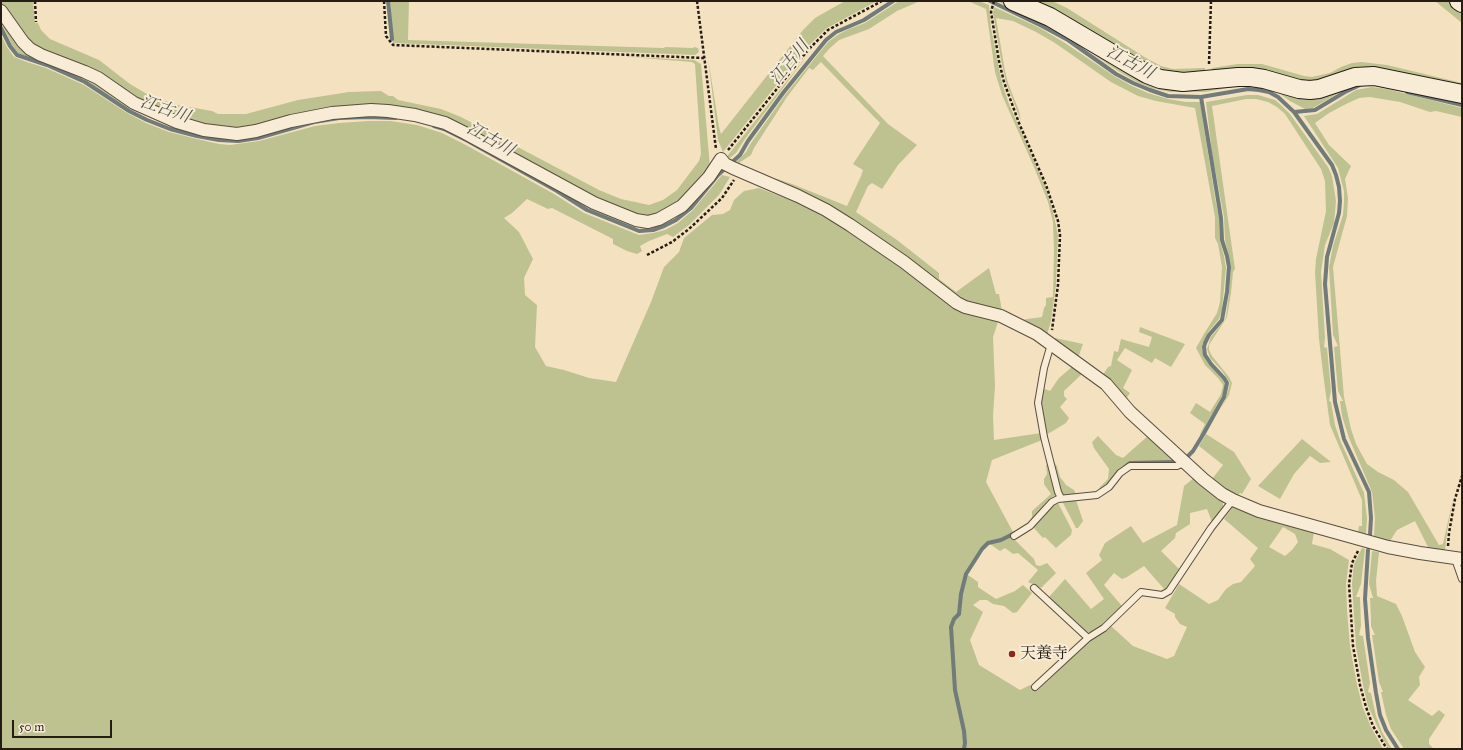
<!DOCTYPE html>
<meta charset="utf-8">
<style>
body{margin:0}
#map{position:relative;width:1463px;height:750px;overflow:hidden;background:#f4e1c0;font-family:"IM FELL Great Primer",serif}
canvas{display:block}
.frame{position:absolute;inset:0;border:2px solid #251d15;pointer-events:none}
.scale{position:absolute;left:12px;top:720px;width:100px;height:18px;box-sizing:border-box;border:2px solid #251d15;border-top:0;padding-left:5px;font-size:12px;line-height:14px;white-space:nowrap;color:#251d15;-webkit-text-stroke:3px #f8ecd6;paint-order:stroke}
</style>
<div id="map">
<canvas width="1463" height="750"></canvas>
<div class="frame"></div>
<div class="scale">50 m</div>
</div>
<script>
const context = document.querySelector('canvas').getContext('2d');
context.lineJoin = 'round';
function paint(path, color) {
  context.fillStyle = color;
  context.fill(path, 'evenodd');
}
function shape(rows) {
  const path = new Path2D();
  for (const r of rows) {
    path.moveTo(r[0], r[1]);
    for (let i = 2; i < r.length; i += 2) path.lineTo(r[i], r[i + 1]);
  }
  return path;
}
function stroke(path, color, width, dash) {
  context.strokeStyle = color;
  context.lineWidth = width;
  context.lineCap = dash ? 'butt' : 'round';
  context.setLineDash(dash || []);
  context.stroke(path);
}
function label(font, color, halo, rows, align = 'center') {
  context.font = font + ' "IM FELL Great Primer","Noto Serif JP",serif';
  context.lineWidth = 4;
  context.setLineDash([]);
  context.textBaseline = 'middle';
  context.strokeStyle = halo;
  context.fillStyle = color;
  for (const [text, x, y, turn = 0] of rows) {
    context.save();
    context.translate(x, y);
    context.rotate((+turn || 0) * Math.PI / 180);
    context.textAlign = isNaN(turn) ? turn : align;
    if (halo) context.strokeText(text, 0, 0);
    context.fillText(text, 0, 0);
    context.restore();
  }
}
paint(shape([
 [1,1,33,1,35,23,38,23,41,30,50,39,99,60,130,84,152,97,178,105,212,111,218,114,246,114,298,100,349,92,381,91,389,96,393,96,398,100,441,109,461,117,599,190,621,199,649,205,663,200,677,190,699,161,701,154,695,64,692,62,629,57,694,60,701,64,710,167,690,195,648,219,618,211,466,130,388,108,237,131,178,119,32,46,1,6],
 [390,1,409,1,408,40,664,48,665,47,693,48,694,47,698,48,699,52,695,55,393,43],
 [845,1,877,1,827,28,806,48,723,152,718,140,708,58,719,127,721,134,803,30,815,18],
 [899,1,920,1,897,11,869,29,839,40,829,49,823,56,888,124,917,145,898,165,882,189,872,183,868,186,856,212,897,240,939,273,939,279,956,292,989,268,996,294,999,294,1002,311,966,303,770,179,777,179,792,184,847,206,861,176,863,170,853,164,880,123,821,62,813,70,809,68,787,97,754,148,751,155,736,165,734,164,746,152,751,143,785,95,828,42,839,34,849,29,865,23],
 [968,1,979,1,989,5,991,28,1002,83,1009,104,1045,186,1053,211,1058,235,1056,285,1051,321,1047,335,1020,320,1042,317,1044,308,1046,305,1046,298,1053,297,1054,250,1053,222,1048,202,1034,167,1002,95,995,72,986,9],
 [997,1,1003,1,1048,20,1130,69,1159,82,1183,86,1238,80,1251,81,1272,84,1298,93,1310,94,1320,92,1347,83,1373,79,1462,97,1462,103,1398,87,1366,82,1354,84,1313,108,1305,109,1290,101,1276,91,1259,86,1244,85,1205,92,1170,92,1151,88,1135,81,1118,71,1069,38,1043,23],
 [1023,1,1052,1,1067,8,1146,58,1161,66,1173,69,1205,68,1205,76,1174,78],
 [1435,1,1454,1,1462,7,1462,23],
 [994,7,1040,28,1065,43,1114,76,1132,86,1148,93,1168,99,1186,102,1200,102,1215,198,1219,217,1220,240,1224,256,1226,268,1222,310,1219,319,1209,331,1202,344,1202,349,1206,360,1222,379,1225,384,1225,389,1222,396,1201,436,1200,434,1205,424,1190,413,1196,403,1210,412,1221,394,1223,385,1218,378,1205,365,1196,348,1204,334,1217,313,1220,302,1222,267,1218,244,1215,238,1215,217,1195,108,1156,101,1138,96,1111,82,1055,43,1036,32,1013,21,996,18,1005,71,1008,83,1019,111,1021,121,1006,82,1001,60,993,13],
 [1,15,20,43,84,74,160,119,257,135,172,126,130,109,86,80,18,53,12,45,1,22],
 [1,35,7,47,14,57,27,62,46,68,84,85,127,113,146,123,169,132,197,139,219,144,230,145,259,141,315,126,339,123,368,121,390,121,417,125,442,133,464,144,554,194,584,213,639,235,653,233,665,230,678,223,693,210,722,175,730,177,719,195,689,225,673,237,667,234,649,241,640,246,642,251,637,254,627,251,613,244,613,239,552,208,548,209,527,199,512,213,504,218,519,232,533,259,524,278,525,295,537,305,535,347,546,366,564,370,589,378,616,382,651,302,664,267,679,252,684,238,712,215,723,214,730,210,734,200,744,191,759,188,795,202,824,215,875,247,947,301,999,319,993,337,995,386,993,416,994,440,1041,433,1042,440,992,460,986,482,1013,532,1013,538,1034,559,1036,565,1040,566,1047,563,1056,573,1041,588,1028,582,1038,570,1018,553,1013,554,1005,548,1000,551,987,542,981,548,965,573,978,582,978,587,996,599,1015,591,1023,585,1032,593,1017,612,1013,613,1004,606,993,604,987,600,980,600,973,605,983,612,970,640,979,665,1020,690,1030,685,1037,691,1088,642,1111,626,1133,646,1167,659,1174,656,1187,627,1180,624,1175,617,1175,614,1165,608,1179,584,1209,604,1218,600,1226,589,1233,584,1241,582,1255,566,1250,559,1258,548,1224,519,1234,505,1314,532,1312,544,1330,549,1349,560,1346,584,1347,610,1350,646,1357,685,1363,708,1371,727,1383,749,1,749],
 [1283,527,1295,534,1298,542,1292,550,1285,556,1269,547],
 [810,52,745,139,736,153,730,158,728,157,728,155],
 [1361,62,1387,65,1462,83,1462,91,1393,76,1328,82,1211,76,1212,68,1238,64,1262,64,1304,76,1312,77,1330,73,1341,67,1352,63],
 [1372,87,1387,89,1462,108,1462,117,1436,111,1430,112,1400,102,1370,97,1359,98,1346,104,1329,113,1315,123,1329,145,1351,166,1345,179,1348,198,1347,216,1333,267,1344,397,1351,429,1356,444,1367,464,1378,472,1394,480,1408,492,1439,545,1443,544,1453,499,1447,532,1445,551,1430,551,1415,521,1397,530,1390,541,1374,537,1375,518,1372,492,1349,438,1342,416,1340,401,1343,401,1338,391,1334,347,1338,346,1333,335,1329,267,1333,246,1343,215,1344,202,1344,191,1338,168,1304,116,1317,114,1356,90],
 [1247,95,1258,95,1275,100,1281,105,1290,114,1328,167,1332,176,1336,201,1334,223,1325,245,1321,272,1325,338,1324,347,1327,348,1331,391,1329,401,1331,402,1335,425,1340,440,1364,493,1367,518,1366,534,1358,532,1359,526,1362,526,1362,500,1330,425,1323,373,1319,339,1315,272,1316,259,1326,211,1325,181,1321,169,1285,114,1277,107,1268,102,1256,99,1246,99,1212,106,1235,269,1233,272,1231,293,1227,317,1209,345,1209,350,1212,356,1229,377,1232,383,1229,395,1221,408,1226,398,1230,383,1222,371,1210,358,1207,349,1211,337,1224,321,1226,317,1229,293,1231,267,1225,240,1224,217,1212,153,1206,102],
 [1140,327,1185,344,1171,367,1155,358,1152,363,1125,348,1117,360,1132,370,1123,388,1130,393,1126,399,1102,376,1108,367,1111,366,1114,351,1118,352,1121,339,1149,347,1152,337,1139,332],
 [1055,338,1083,344,1078,358,1054,343],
 [1073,366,1084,372,1064,391,1064,396,1067,399,1060,407,1069,418,1066,423,1046,435,1040,403,1042,388,1050,391,1059,378],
 [1206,434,1234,452,1251,479,1242,494,1240,493,1237,497,1212,479,1223,465,1199,446],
 [1149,435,1175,459,1174,461,1129,463,1121,467,1108,484,1097,492,1100,487,1108,479,1109,469,1094,448,1092,442,1098,436,1116,455,1123,458],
 [1302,439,1331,462,1320,463,1310,456,1294,474,1280,499,1258,486],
 [1053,463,1054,463,1057,466,1060,477,1066,485,1074,490,1076,494,1062,495],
 [1048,464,1056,495,1047,501,1031,521,1030,520,1032,517,1032,511,1051,494,1044,484,1044,479,1047,474,1046,465],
 [1195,477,1223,499,1223,508,1212,522,1207,509,1190,513,1190,524,1176,533,1175,538,1161,551,1180,570,1169,588,1165,590,1144,566,1127,577,1122,579,1114,573,1104,585,1122,606,1101,626,1091,633,1084,631,1049,597,1065,579,1091,609,1104,599,1086,573,1102,560,1099,555,1105,543,1131,526,1143,543,1177,525,1184,486],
 [1076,500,1083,521,1078,528,1076,528,1062,501],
 [1057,501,1072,530,1071,535,1056,548,1045,537,1043,538,1033,527,1048,508],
 [1362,548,1365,549,1361,584,1356,597,1360,597,1361,626,1359,635,1363,636,1370,683,1368,692,1371,693,1376,716,1382,732,1392,749,1389,749,1384,741,1368,706,1363,685,1356,647,1352,584,1354,564],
 [1372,551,1379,552,1376,581,1377,596,1396,604,1402,616,1415,652,1425,667,1419,677,1420,685,1408,700,1432,716,1439,710,1445,715,1429,739,1429,744,1434,749,1404,749,1391,729,1386,715,1381,692,1383,692,1379,682,1372,635,1375,635,1371,626,1371,619,1370,598,1373,598,1369,584]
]), '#bec290');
stroke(shape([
 [388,1,392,39],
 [990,1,1042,26,1068,40,1116,74,1133,83,1150,90,1168,96,1201,97,1248,89,1259,90,1269,92,1278,97,1294,112,1315,110,1345,92,1360,85],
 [1,28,10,46,17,55,47,65,85,82,129,111,147,120,170,129,197,136,219,140,238,141,258,138,314,122,339,118,368,117,396,118],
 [1407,92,1462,105],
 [1294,112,1332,165,1336,175,1339,187,1340,201,1339,213,1327,257,1325,284,1335,402,1344,439,1369,492,1371,518,1370,535],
 [434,126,444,129,468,141,557,191,587,210,639,231,653,230,664,226,676,220,691,208,718,175,740,155,748,141,783,93,826,40,836,32,864,20,893,1],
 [1188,456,1193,451,1204,433,1224,397,1227,383,1224,378,1211,364,1205,355,1204,347,1205,343,1209,335,1222,320,1227,292,1229,267,1227,256,1222,240,1221,218,1201,97],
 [1120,471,1130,463,1175,462],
 [1368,550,1365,599,1368,638,1376,693,1380,715,1386,730,1398,749],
 [964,749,965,743,964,731,955,690,951,627,954,619,959,614,961,594,966,574,982,549,988,543,1001,540,1015,533]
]), '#707b7a', 4);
const lane = shape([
 [1051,344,1044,368,1038,403,1044,437,1058,492,1061,498],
 [1014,536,1030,526,1052,502,1058,499,1097,495,1109,487,1120,473,1130,466,1177,466,1186,462],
 [1455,559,1462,579],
 [1034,588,1088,638],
 [1035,687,1088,638,1104,628,1141,592,1162,595,1169,591,1211,528,1233,500]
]);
const street = shape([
 [1,11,23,42,30,49,41,55,85,72,98,78,134,103,177,122,204,130,237,134,256,131,291,121,332,113,371,110,388,111,415,115,445,123,465,133,594,203,636,220,648,222,659,219,682,206,709,177,721,159,725,164,733,168,798,196,826,210,850,225,904,262,957,303,965,307,1001,316,1037,334,1106,384,1130,412,1203,479,1222,494,1233,500,1259,511,1388,547,1420,553,1462,559]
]);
const secondary = shape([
 [1013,1,1050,17,1133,66,1147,74,1160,79,1183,82,1238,77,1251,77,1264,79,1299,89,1310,90,1319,89,1355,77,1374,76,1462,94],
 [1459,1,1462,3]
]);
stroke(lane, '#594e40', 8);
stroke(street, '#594e40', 14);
stroke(secondary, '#251d15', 20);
stroke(shape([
 [35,1,36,22],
 [384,1,386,36,393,45,704,58],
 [697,1,716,149],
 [994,1,991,12,999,61,1004,82,1019,123,1046,185,1058,221,1060,235,1058,285,1052,330],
 [1209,64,1211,1],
 [728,150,808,50,828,30,882,1],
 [647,255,672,242,689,229,722,198,734,180],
 [1448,546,1449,533,1455,499,1462,476],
 [1358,551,1352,563,1349,584,1353,646,1360,685,1366,707,1373,726,1387,749]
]), '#251d15', 2.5, [3, 2]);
stroke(lane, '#f8ecd6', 6);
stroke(street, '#f8ecd6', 12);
stroke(secondary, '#f8ecd6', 18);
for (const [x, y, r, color] of [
 [1012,654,4,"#8f2418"]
]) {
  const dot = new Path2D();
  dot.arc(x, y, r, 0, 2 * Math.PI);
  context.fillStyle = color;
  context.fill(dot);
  stroke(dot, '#f8ecd6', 1.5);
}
label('16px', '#251d15', '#f8ecd6', [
 ["天養寺",1020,654]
], 'left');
label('italic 17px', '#515450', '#f8ecd6', [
 ["江古川",790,63,-51],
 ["江古川",1130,63,28],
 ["江古川",165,110,19],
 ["江古川",490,140,29]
]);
</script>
